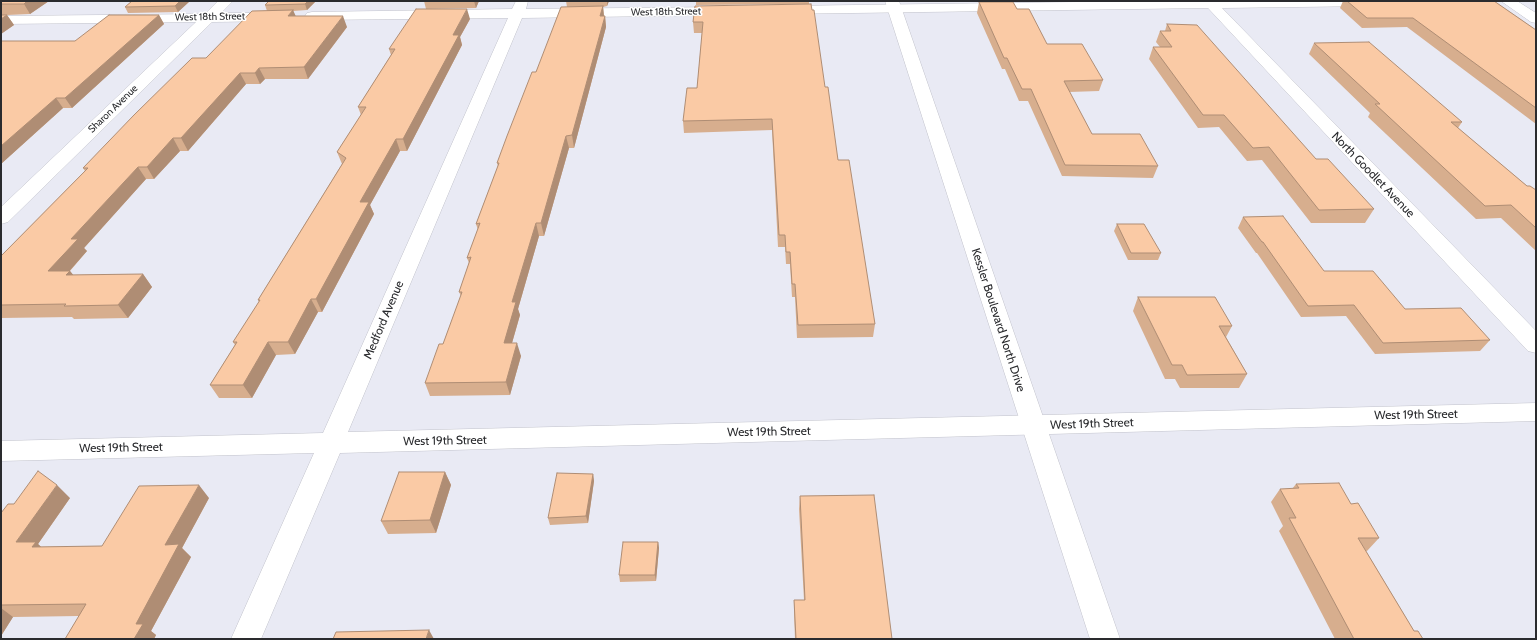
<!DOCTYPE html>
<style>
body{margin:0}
#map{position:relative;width:1537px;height:640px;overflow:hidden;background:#e9eaf4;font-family:Cabin,sans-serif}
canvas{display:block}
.frame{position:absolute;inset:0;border:2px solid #2a2b2e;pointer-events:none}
</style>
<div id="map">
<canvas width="1537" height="640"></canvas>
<div class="frame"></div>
</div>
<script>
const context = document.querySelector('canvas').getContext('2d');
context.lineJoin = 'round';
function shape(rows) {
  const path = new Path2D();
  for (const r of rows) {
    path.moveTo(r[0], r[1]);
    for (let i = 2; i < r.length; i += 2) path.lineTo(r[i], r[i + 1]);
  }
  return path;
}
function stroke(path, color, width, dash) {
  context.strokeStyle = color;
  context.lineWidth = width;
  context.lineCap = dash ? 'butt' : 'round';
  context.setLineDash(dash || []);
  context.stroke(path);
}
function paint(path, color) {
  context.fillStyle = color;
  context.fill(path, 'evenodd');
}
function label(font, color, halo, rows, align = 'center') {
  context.font = font + ' Cabin,sans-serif';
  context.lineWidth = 3;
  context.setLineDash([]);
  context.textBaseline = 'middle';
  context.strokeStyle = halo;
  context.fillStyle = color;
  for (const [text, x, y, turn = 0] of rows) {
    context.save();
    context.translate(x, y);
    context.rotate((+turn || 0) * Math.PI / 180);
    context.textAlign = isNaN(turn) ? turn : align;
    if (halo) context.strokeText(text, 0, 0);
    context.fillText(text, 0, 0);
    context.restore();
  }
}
const minor = shape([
 [218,1,233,1,221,13,276,13,281,14,283,17,281,20,276,21,212,22,8,222,1,224,1,207,196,22,1,24,1,16,205,14,218,1],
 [516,1,528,1,526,9,724,7,729,8,731,11,729,14,724,15,522,18,348,432,1536,403,1536,421,340,453,261,639,231,639,314,453,1,461,1,441,323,433,508,18,312,20,307,19,305,16,307,13,312,12,512,9,516,1],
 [1149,1,1378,1,1377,5,1372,6,1222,8,1536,331,1536,353,1528,351,1208,8,782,14,777,13,775,10,777,7,782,6,1149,1],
 [1501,1,1517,1,1536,13,1536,23,1531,22,1501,1]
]);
const secondary = shape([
 [885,1,899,1,1120,639,1090,639,885,1]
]);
stroke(minor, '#c1c2cb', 1);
stroke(secondary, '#c1c2cb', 1);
paint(minor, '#fff');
paint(secondary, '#fff');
paint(shape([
 [1,1,49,1,30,14,7,15,14,25,1,34],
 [132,1,190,1,178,12,128,13,125,7],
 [316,1,307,10,293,11,295,16,347,27,308,79,265,79,260,84,246,84,188,151,180,151,154,179,146,179,84,248,87,251,70,271,73,275,143,274,152,287,128,318,74,319,72,317,1,318,1,256,85,171,83,168,206,58,267,11,265,5],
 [424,1,479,1,476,8,426,9],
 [566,1,609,1,607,6,603,7,604,16,605,16,606,27,574,148,569,148,544,236,539,236,518,309,520,315,512,343,521,356,510,395,430,396,425,383,443,344,461,296,459,292,469,263,467,258,478,230,476,224,498,166,497,163,536,72,567,7],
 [696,1,809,1,809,4,696,5],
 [972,1,1005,1,973,2],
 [1343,1,1494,1,1536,30,1536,124,1407,27,1362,28,1340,8],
 [979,2,1017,9,1047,44,1103,80,1099,91,1069,92,1092,134,1158,166,1153,178,1062,176,1028,101,1019,101,1005,69,1002,69,977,13],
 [695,6,825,87,838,160,875,324,873,337,797,338,795,297,792,297,790,264,786,264,785,247,778,247,772,130,684,133,683,121,697,88,702,33,694,33,693,22],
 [159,15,164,24,72,108,63,108,1,164,1,41,75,41],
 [470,19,460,37,462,45,407,151,400,151,370,205,374,214,322,312,318,312,295,354,276,355,252,398,219,398,210,385,235,345,233,342,259,302,258,300,342,164,337,152,361,115,358,107,391,55,389,49],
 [1167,24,1316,159,1374,209,1365,223,1311,223,1262,160,1247,161,1219,127,1198,128,1149,59,1153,47,1160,47,1156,42,1160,31,1165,31],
 [1314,43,1462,122,1458,128,1527,186,1536,190,1536,251,1501,218,1476,219,1368,117,1370,113,1309,54],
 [1243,217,1324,271,1405,309,1490,340,1480,351,1375,354,1346,316,1301,317,1257,253,1256,253,1238,228],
 [1117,224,1161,253,1158,260,1128,260,1114,231],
 [1138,297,1232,326,1226,337,1247,374,1239,388,1180,388,1175,379,1165,379,1133,311],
 [445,472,451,485,436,533,388,534,381,521],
 [593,474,594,481,588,523,550,525,548,518],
 [1296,484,1351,504,1379,538,1367,551,1366,551,1414,631,1423,639,1335,639,1279,531,1283,526,1271,502,1280,489,1292,489],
 [800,496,892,639,795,639,794,613,794,600,804,600,799,509],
 [70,498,38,544,41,547,102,546,209,498,182,548,191,557,151,631,156,635,154,639,65,639,79,616,13,617,1,636,1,513,14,504],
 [658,542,659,548,656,581,620,582,619,575]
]), '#d7ae8e');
paint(shape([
 [27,1,49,1,30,14,24,4],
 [180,1,190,1,178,12,175,6],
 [308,1,316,1,307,10,305,4],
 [474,1,479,1,476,8],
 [607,1,609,1,607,6],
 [603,6,604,17,600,16],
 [467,9,470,19,460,37,462,45,407,151,403,139,453,35],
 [293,10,298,21,288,16],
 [7,15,14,25,1,34,1,19],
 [159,15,164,24,72,108,65,98],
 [343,16,347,27,308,79,304,67],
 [605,16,606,27,574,148,572,135],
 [259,68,265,79,260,84,255,73],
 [240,73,246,84,188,151,181,138],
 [56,98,63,108,1,164,1,146],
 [566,136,569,148,544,236,541,223],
 [173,138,180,151,154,179,147,167],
 [396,139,400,151,370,205,374,214,322,312,316,299,360,202],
 [138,167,146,179,84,248,87,251,58,284,48,271,71,239],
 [536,223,539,236,518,309,520,315,508,357,504,343,512,302],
 [70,271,80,283,66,275],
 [143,274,152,287,128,318,118,305],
 [311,299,318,312,295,354,288,342],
 [268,342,276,355,252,398,243,385],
 [517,343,521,356,510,395,506,382],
 [445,472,451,485,436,533,430,520],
 [593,474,594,481,588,523,586,516],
 [57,485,70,498,38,544,50,555,16,542],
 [199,485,209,498,182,548,191,557,151,631,156,635,154,639,134,639,136,624,165,545],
 [658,542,659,548,656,581,655,575],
 [1,608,13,617,1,636],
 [429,630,434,639,426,639]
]), '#af8d74');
const building = shape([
 [1,1,27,1,24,4,1,4,1,1],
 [132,1,180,1,175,6,125,7,132,1],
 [269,1,308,1,305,4,265,5,269,1],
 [1347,1,1494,1,1536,30,1536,108,1413,18,1367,18,1347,1],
 [979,2,1013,2,1017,9,1029,9,1047,44,1082,44,1103,80,1064,81,1092,134,1140,134,1158,166,1065,165,1031,89,1022,89,1007,58,1004,58,979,2],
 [811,4,812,10,814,10,825,87,828,87,838,160,849,160,875,324,798,325,795,284,792,284,790,252,786,252,785,235,779,235,772,119,683,121,687,88,697,88,703,22,693,22,695,6,811,4],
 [603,6,600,16,605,16,572,135,566,136,541,223,536,223,512,302,516,302,504,343,517,343,506,382,425,383,439,344,443,344,462,292,459,292,471,257,467,258,480,223,476,224,499,163,497,163,507,136,532,72,536,72,561,7,603,6],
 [416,9,467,9,453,35,459,35,403,139,396,139,360,202,369,202,316,299,311,299,288,342,268,342,243,385,210,385,237,342,233,342,260,300,258,300,346,158,337,152,366,107,358,107,395,49,389,49,416,9],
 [293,10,288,16,343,16,304,67,259,68,255,73,240,73,181,138,173,138,147,167,138,167,71,239,78,239,48,271,70,271,66,275,143,274,118,305,64,306,66,304,1,305,1,256,88,168,83,168,134,115,192,58,206,58,252,11,293,10],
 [1,15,7,15,1,19,1,15],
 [109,15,159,15,65,98,56,98,1,146,1,41,75,41,109,15],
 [1167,24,1197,25,1316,159,1328,159,1374,209,1319,210,1269,147,1253,148,1224,115,1203,115,1153,47,1172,47,1160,31,1171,31,1167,24],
 [1369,42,1462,122,1451,122,1527,186,1530,186,1536,190,1536,228,1511,205,1485,206,1375,104,1380,104,1314,43,1369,42],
 [1283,216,1324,271,1373,271,1405,309,1461,308,1490,340,1383,343,1354,305,1308,306,1263,242,1262,242,1243,217,1283,216],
 [1117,224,1144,224,1161,253,1131,253,1117,224],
 [1138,297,1215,297,1232,326,1219,326,1247,374,1187,375,1182,365,1172,365,1138,297],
 [38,471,57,485,16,542,36,542,32,547,102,546,139,486,199,485,165,545,179,544,136,624,143,624,134,639,65,639,86,604,1,605,1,513,8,504,14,504,38,471],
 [399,472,445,472,430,520,381,521,399,472],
 [557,473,593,474,586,516,548,518,557,473],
 [1339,483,1351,504,1358,503,1379,538,1358,538,1414,631,1418,631,1423,639,1354,639,1289,518,1296,518,1280,489,1299,488,1296,484,1339,483],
 [874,495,892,639,796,639,794,600,805,600,800,496,874,495],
 [623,542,658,542,655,575,619,575,623,542],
 [429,630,426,639,333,639,336,632,429,630]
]);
paint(building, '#facaa5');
stroke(building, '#af8d74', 1);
label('10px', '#2a2b2e', '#fff', [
 ["West 18th Street",666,12,-1],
 ["West 18th Street",210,17,-1],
 ["Sharon Avenue",113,109,-44]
]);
label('12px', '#2a2b2e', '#fff', [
 ["North Goodlet Avenue",1373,175,46],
 ["Medford Avenue",384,320,-67],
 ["Kessler Boulevard North Drive",998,320,72],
 ["West 19th Street",1416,415,-1],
 ["West 19th Street",1092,424,-2],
 ["West 19th Street",769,432,-1],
 ["West 19th Street",445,441,-1],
 ["West 19th Street",121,448,-1]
]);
</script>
